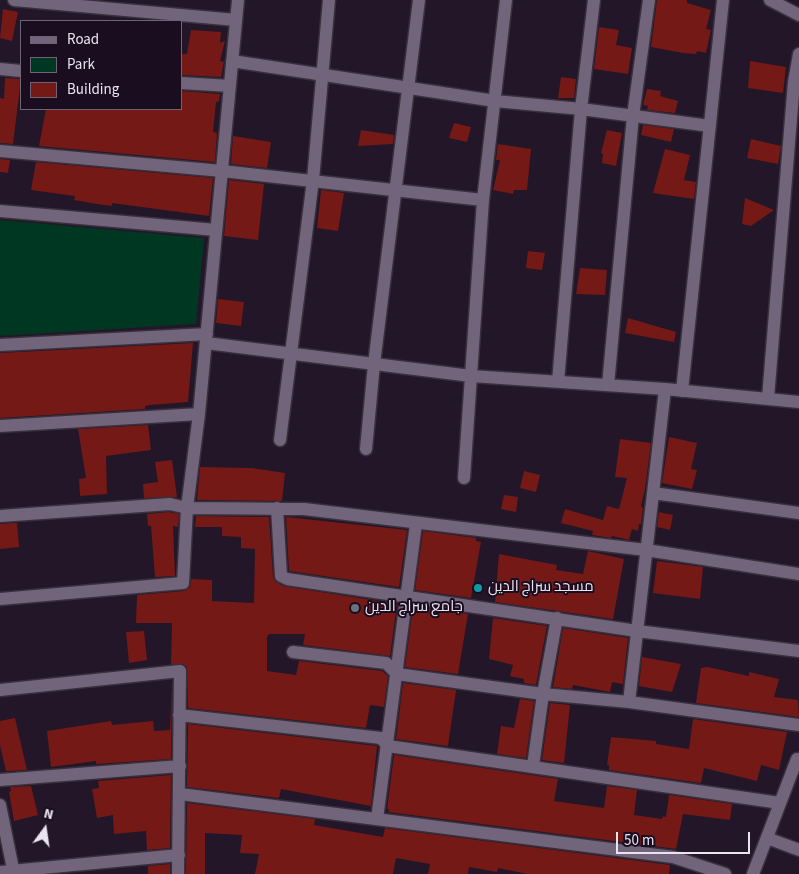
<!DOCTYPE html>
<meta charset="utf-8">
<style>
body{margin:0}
#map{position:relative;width:799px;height:874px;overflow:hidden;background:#221628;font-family:"Source Sans 3",sans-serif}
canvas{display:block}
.legend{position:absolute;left:20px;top:20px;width:162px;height:90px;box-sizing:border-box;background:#190d1f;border:1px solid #6d6373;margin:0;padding:6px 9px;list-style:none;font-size:15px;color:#ece3f0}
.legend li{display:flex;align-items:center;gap:10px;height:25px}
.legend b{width:25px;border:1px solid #6d6373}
.north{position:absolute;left:20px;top:804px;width:50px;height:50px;-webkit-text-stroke:4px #190d1f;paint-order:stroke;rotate:14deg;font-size:14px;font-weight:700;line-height:20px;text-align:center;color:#ece3f0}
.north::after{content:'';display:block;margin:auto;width:18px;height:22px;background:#ece3f0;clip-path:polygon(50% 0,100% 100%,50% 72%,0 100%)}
.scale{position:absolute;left:616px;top:832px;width:134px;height:22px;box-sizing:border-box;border:2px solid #ece3f0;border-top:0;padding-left:6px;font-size:15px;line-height:18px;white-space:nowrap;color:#ece3f0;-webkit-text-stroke:4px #190d1f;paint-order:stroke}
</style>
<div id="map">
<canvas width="799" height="874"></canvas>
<ul class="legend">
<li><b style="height:6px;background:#72647a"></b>Road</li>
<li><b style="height:14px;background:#003722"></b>Park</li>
<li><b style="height:14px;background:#741916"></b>Building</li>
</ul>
<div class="north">N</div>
<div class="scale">50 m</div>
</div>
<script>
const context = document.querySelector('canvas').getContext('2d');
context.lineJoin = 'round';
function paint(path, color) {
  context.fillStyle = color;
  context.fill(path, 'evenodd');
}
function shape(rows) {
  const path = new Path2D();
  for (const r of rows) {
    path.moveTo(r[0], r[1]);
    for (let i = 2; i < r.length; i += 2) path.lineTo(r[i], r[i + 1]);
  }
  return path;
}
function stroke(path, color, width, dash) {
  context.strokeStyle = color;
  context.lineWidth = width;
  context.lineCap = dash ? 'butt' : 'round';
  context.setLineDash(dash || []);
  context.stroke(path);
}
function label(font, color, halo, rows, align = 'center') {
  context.font = font + ' "Source Sans 3",Cairo,sans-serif';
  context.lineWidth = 4;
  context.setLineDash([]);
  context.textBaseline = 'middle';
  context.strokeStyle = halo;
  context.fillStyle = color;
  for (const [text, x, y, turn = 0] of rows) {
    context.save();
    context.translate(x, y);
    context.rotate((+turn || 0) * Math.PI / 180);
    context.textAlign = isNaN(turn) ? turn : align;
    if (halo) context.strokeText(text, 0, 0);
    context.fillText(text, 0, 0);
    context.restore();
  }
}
paint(shape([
 [0,220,204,238,196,324,0,336]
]), '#003722');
paint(shape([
 [657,0,687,0,687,3,711,10,706,29,711,30,706,53,697,51,696,54,683,53,651,47],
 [3,9,18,12,12,41,0,38],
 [599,27,619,30,616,45,632,48,628,74,594,69],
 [191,30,221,32,220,43,225,41,220,61,224,62,221,77,181,75,181,54,187,54],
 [750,61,786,67,783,93,748,88],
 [561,77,576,79,574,98,558,98],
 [5,78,21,79,13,144,0,143,0,98,4,99],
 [647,89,661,91,660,96,678,101,675,113,647,110,648,106,643,105],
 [181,91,220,94,219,101,216,102,213,132,217,133,215,162,39,146,46,109,181,109],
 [454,123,471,127,467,142,449,138],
 [643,125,674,129,671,142,641,135],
 [361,130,394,135,393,144,358,146],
 [607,130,622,133,616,166,602,163,603,154,601,153],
 [233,136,271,142,267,168,231,164],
 [751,139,781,146,778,164,747,158],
 [498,144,531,149,527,190,514,190,513,194,493,190,500,160,496,160],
 [665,149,690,155,684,180,696,182,694,199,653,193],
 [0,159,10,160,8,173,0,172],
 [36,162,213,178,209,216,112,203,112,206,97,204,74,200,75,196,31,190],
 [229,180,264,184,258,240,224,236],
 [321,190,344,193,338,231,317,228],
 [745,198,774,210,751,226,742,224],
 [528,251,545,253,542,270,526,268],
 [580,268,607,270,605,295,576,294],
 [218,299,244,302,241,326,216,323],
 [628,318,676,332,674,342,625,333],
 [193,343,188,402,150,405,145,406,145,409,0,418,0,353],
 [148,425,151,450,106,456,107,494,80,496,79,479,86,478,78,429],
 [669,437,697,443,691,469,697,470,692,489,662,483],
 [620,439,651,443,645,489,641,506,643,508,641,524,639,524,638,531,632,529,629,540,612,536,611,538,592,535,593,531,561,523,565,509,603,520,607,506,619,509,627,478,615,477],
 [172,460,177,497,144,498,143,484,158,482,155,462],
 [200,467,252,468,285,473,282,501,197,500],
 [524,471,540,475,536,492,520,488],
 [504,495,518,497,516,512,501,509],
 [169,512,179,514,178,527,173,526,175,576,155,577,151,526,148,526,147,514],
 [659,512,673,515,670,530,657,527],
 [196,516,269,517,273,576,275,581,283,586,397,604,390,656,303,645,305,634,269,634,267,637,267,671,296,675,299,661,382,671,388,676,384,707,370,705,366,728,188,708,187,667,183,664,171,664,172,623,136,623,137,595,184,591,190,587,191,579,212,580,212,601,254,603,255,549,241,548,241,537,222,536,222,527,195,527],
 [286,517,407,530,399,587,289,571],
 [17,523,19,547,0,549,0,524],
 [423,531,476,538,476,541,481,542,471,598,415,590],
 [588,551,624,559,613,619,495,602,499,554,557,565,556,570,583,574],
 [657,561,703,567,700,599,653,593],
 [413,606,468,614,458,674,405,667],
 [493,618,547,626,536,685,524,683,524,679,510,676,513,665,489,659],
 [563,628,628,638,623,684,612,682,610,692,573,685,572,689,553,687],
 [144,631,147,660,129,663,126,632],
 [642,657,681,664,672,692,639,686],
 [707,667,749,676,749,672,779,679,774,697,798,700,799,717,696,703,701,668],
 [172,680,171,759,96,764,96,761,51,767,47,731,111,721,112,725,153,721,154,731,170,730],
 [403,683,456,690,448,746,396,739],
 [520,699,534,701,526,758,497,754,501,726,514,728],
 [550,703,570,705,564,763,542,760],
 [15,718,27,770,6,771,0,745,0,721],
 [693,719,787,732,779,770,761,765,757,781,704,768,701,783,609,770,609,765,607,765,611,737,656,741,656,744,689,749],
 [188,724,377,746,371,806,281,789,279,798,187,787],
 [394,755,558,779,554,801,604,808,607,786,637,790,634,815,662,819,663,816,666,817,669,795,732,804,730,820,683,814,676,849,388,812,389,809,387,809],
 [171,775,170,848,147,850,146,831,114,834,113,815,97,818,92,789,99,788,98,781],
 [31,786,38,815,14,821,9,792,11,791,10,787],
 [187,803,315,819,314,825,383,837,385,828,670,865,669,874,528,874,498,868,497,872,469,867,468,874,428,874,430,864,396,858,393,874,255,874,259,854,240,853,242,835,205,833,205,874,186,874],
 [170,864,170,874,148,874,148,866]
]), '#741916');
const street = shape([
 [14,0,236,20],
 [770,0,799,15],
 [232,61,495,101,581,109,710,126],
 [0,69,21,71],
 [181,83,230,86],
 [0,151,222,171,483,200],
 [0,211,216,230],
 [206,343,471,376,665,389],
 [0,345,207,334],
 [558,382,581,109,594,0],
 [608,385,633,116,649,0],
 [682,391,723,0],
 [768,398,794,82,799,54],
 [799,402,665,389,629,702,799,725],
 [0,426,199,414],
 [280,440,313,180,329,0],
 [366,449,374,364,419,0],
 [464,478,483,200,506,0],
 [653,493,799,513],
 [277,508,281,576,287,579,637,631,799,651],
 [0,516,170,504,187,508,304,509,646,550,799,574],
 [0,599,183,583,187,508,199,414,238,0],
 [293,652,386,663,397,674,543,694,629,702],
 [0,690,180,671,178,874],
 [179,715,381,738,388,746,780,803],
 [533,766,543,694,557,618],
 [0,780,180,766],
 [180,794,673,857,725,874],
 [0,805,14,874],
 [377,819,416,524],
 [767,838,799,850],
 [0,872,179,855],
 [753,874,797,759]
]);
stroke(street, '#39303e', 15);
stroke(street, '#72647a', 12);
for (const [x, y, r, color] of [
 [478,588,5,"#0f9aa8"],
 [355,608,5,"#6b7280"]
]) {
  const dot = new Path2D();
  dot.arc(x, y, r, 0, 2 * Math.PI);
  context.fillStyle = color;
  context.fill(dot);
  stroke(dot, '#190d1f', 2);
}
label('15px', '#ece3f0', '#190d1f', [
 ["مسجد سراج الدين",488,588],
 ["جامع سراج الدين",365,608]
], 'left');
</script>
